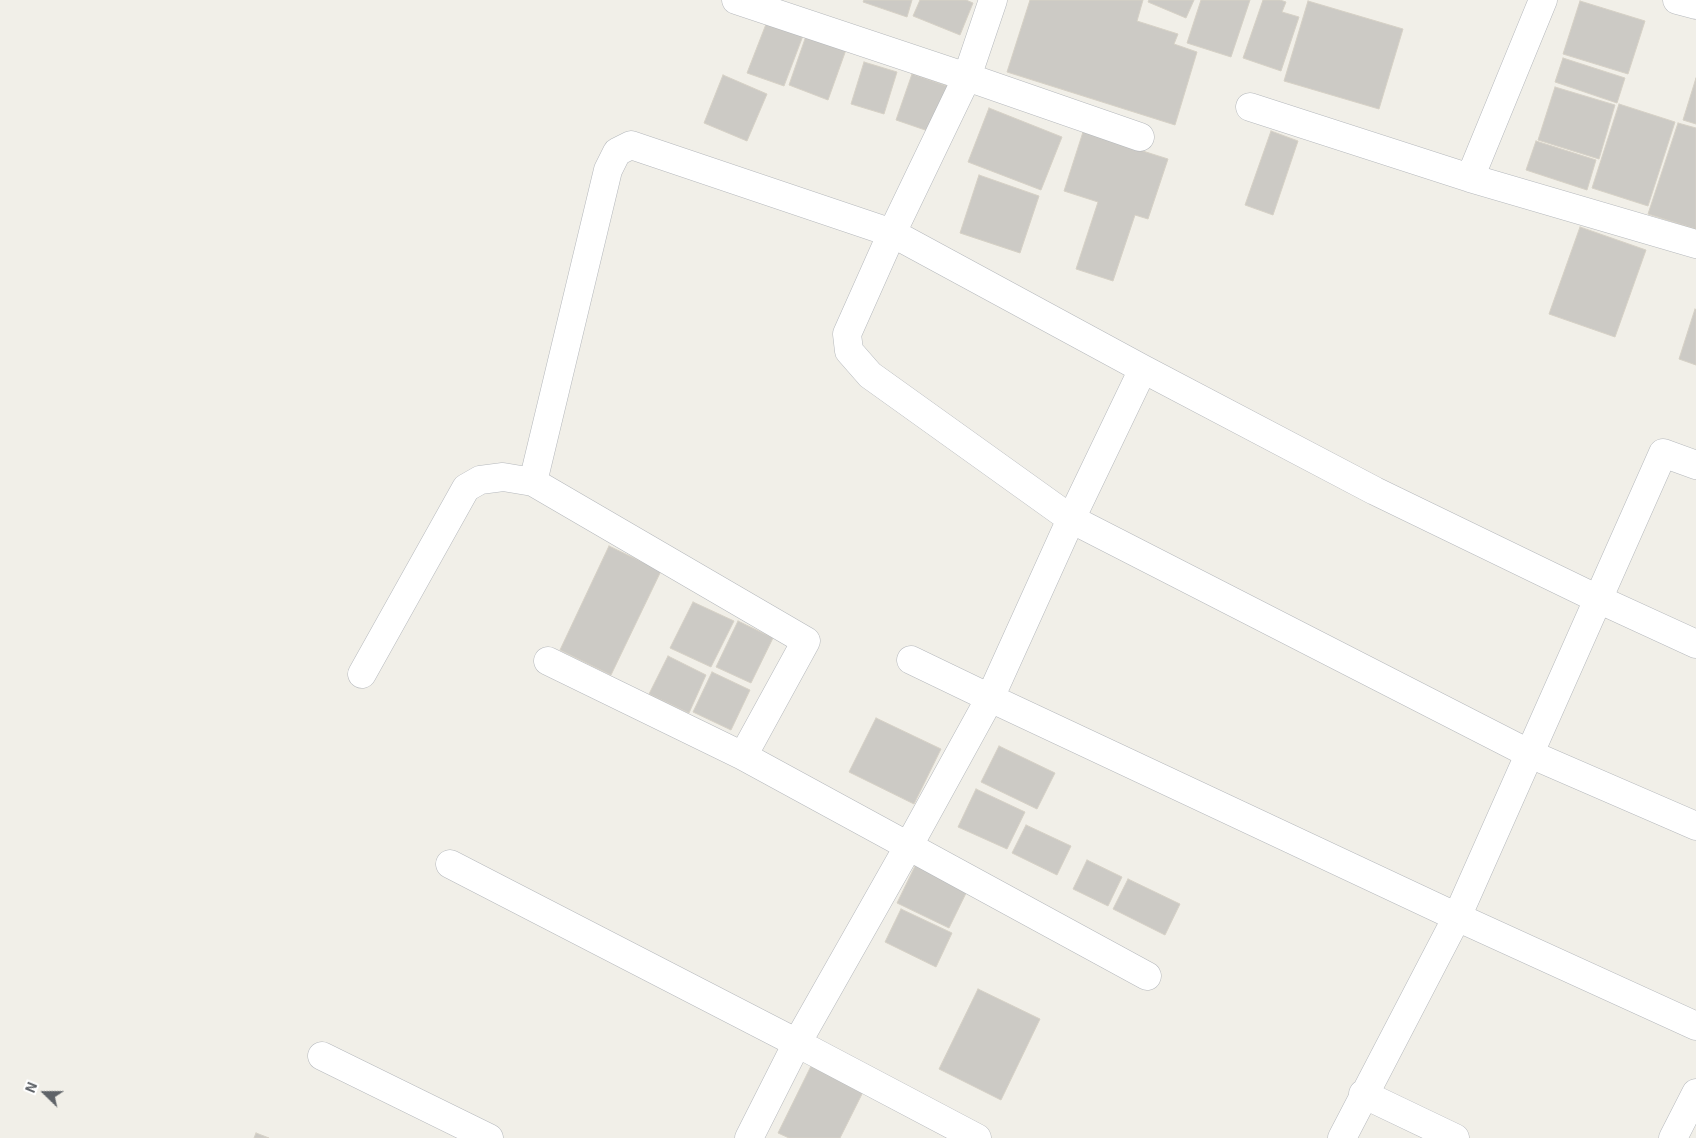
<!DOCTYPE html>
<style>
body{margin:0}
#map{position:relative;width:1696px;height:1138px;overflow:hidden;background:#f1efe8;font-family:"Exo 2",sans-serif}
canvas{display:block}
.north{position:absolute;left:20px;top:1068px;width:50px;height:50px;-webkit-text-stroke:4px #fff;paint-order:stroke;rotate:292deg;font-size:14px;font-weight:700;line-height:20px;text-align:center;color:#5f6368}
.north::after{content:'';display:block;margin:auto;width:18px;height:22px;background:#5f6368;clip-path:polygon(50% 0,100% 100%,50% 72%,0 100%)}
</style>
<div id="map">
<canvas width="1696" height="1138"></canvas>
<div class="north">N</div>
</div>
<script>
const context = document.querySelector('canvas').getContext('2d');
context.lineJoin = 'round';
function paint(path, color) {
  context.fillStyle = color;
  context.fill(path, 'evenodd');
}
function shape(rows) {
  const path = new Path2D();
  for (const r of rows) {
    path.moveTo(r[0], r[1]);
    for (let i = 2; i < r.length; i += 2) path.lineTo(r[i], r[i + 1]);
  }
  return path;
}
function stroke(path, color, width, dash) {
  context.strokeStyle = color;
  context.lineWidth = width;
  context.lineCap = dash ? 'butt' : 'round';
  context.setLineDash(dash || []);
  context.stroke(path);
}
const building = shape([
 [864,0,912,0,907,17,863,2,864,0],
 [920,0,966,0,973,3,960,35,913,16,920,0],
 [1030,0,1143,0,1137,21,1178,34,1174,44,1197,52,1175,125,1007,72,1030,0],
 [1149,0,1194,0,1186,18,1148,2,1149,0],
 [1201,0,1250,0,1231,57,1187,43,1201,0],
 [1263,0,1280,0,1286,2,1282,12,1299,17,1281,71,1243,58,1263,0],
 [1308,1,1403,29,1379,109,1284,81,1308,1],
 [1580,1,1645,21,1628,74,1563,54,1580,1],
 [768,19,804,33,784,86,747,73,768,19],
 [807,33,847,47,828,100,789,85,807,33],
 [1563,58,1625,78,1617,103,1555,82,1563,58],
 [864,62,897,72,884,114,851,104,864,62],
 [912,74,947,86,931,132,896,120,912,74],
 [723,75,767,94,747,141,704,123,723,75],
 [1696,78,1696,124,1683,120,1696,78],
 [1555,87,1615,105,1599,159,1538,140,1555,87],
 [1619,104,1675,122,1648,206,1592,188,1619,104],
 [989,108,1062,137,1041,190,968,162,989,108],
 [1678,123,1696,128,1696,229,1648,214,1678,123],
 [1271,131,1298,141,1273,215,1245,205,1271,131],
 [1083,132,1168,159,1148,219,1135,215,1113,281,1076,269,1098,202,1064,191,1083,132],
 [1536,141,1596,160,1587,190,1526,170,1536,141],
 [979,175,1039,196,1020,253,960,233,979,175],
 [1580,227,1646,250,1615,337,1549,314,1580,227],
 [1695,309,1696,310,1696,365,1679,359,1695,309],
 [609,546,661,571,611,675,560,650,609,546],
 [693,602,734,621,711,667,670,648,693,602],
 [738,621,773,638,751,683,716,667,738,621],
 [668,656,706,675,689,713,649,694,668,656],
 [712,672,750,690,731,730,693,712,712,672],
 [876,718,941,749,914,804,849,772,876,718],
 [999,746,1055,773,1037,809,981,782,999,746],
 [976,789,1025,812,1007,849,958,827,976,789],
 [1026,825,1071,846,1057,875,1012,853,1026,825],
 [919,858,971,883,949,928,897,903,919,858],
 [1087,860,1122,877,1108,906,1073,889,1087,860],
 [1128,879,1180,904,1165,935,1113,909,1128,879],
 [901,909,952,933,936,967,885,942,901,909],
 [978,989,1040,1019,1001,1100,939,1069,978,989],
 [813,1062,865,1088,840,1138,789,1138,778,1133,813,1062],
 [256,1133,269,1138,254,1138,256,1133]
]);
paint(building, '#cccac5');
stroke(building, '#d6d1c6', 1);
const minor = shape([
 [736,0,967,77,1140,137],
 [993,0,967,77,892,233,847,334,849,351,870,375,1071,519,1530,754,1696,826],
 [1677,0,1696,5],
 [1250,107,1470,178,1696,244],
 [1470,178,1543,0],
 [533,482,608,170,617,152,631,145,892,233,1143,369,1375,491,1598,599,1696,644],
 [911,660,990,698,1457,917,1696,1026],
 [548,661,743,756,1147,976],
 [362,674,466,488,480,480,503,477,533,482,806,641,743,756],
 [450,864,797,1043,908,847,990,698,1071,519,1143,369],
 [322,1056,489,1138],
 [1363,1094,1455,1138],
 [749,1138,797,1043,977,1138],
 [1342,1138,1457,917,1663,453,1696,465],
 [1673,1138,1696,1093]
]);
stroke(minor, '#b5b8bc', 29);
stroke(minor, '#fff', 28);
</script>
